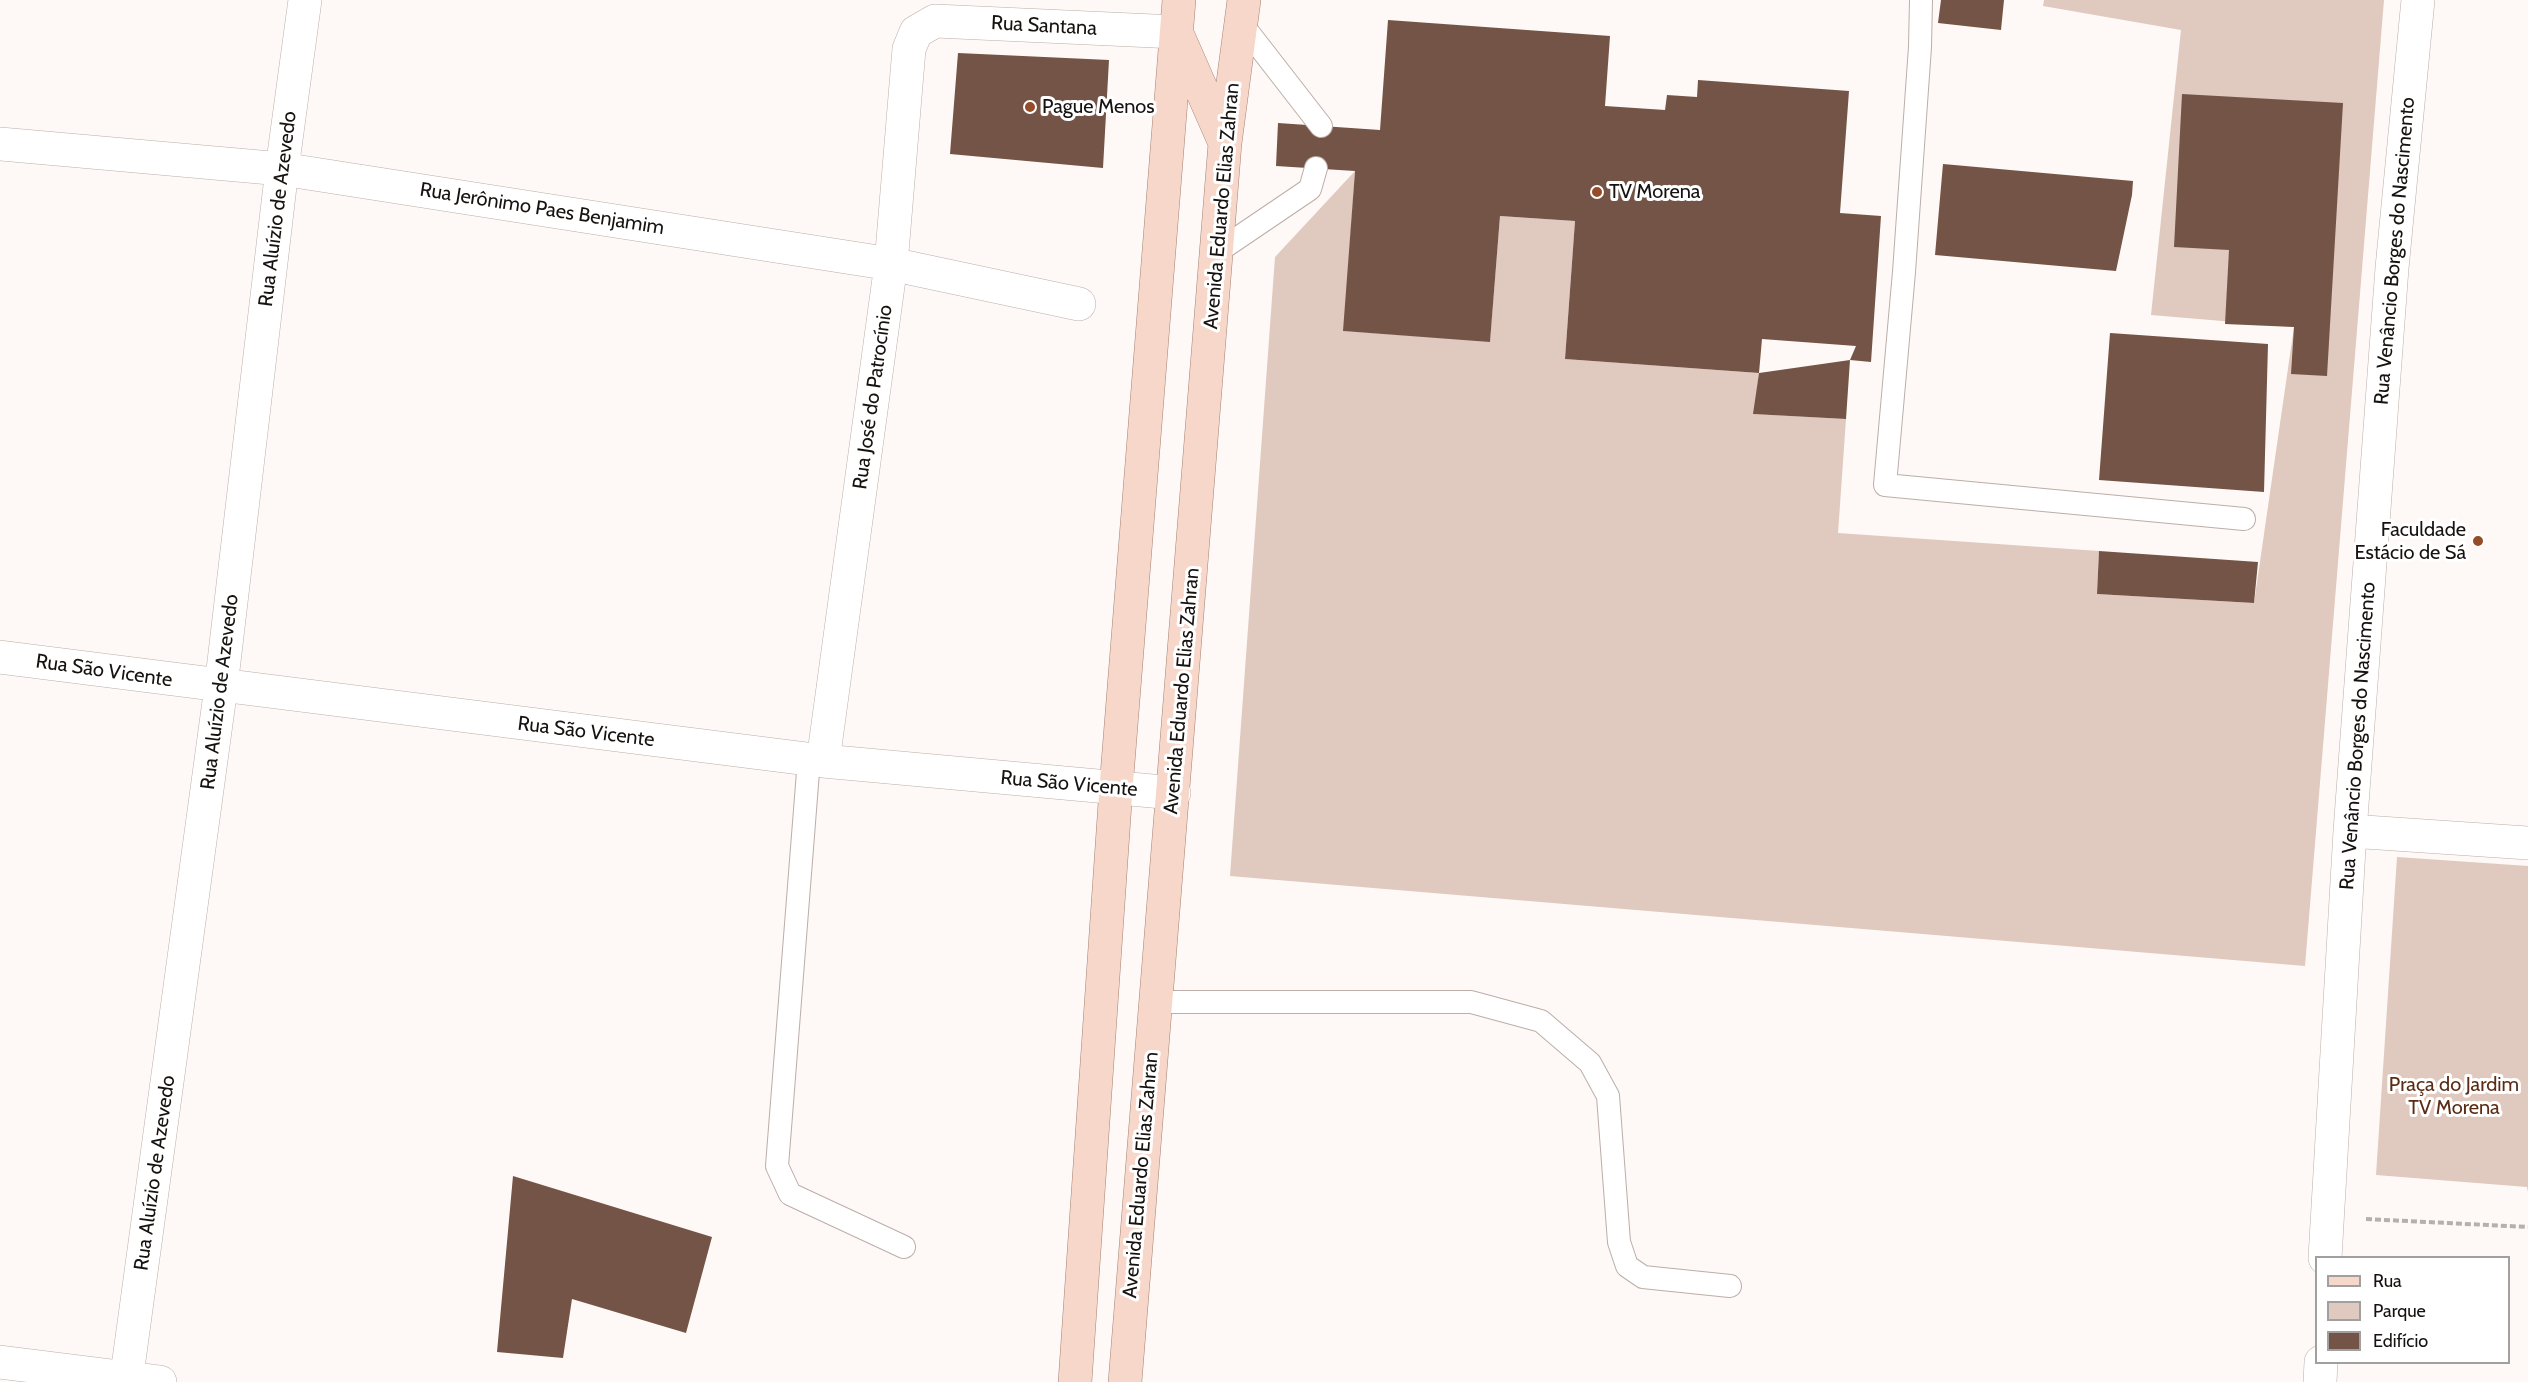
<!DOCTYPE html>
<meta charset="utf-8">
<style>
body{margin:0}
#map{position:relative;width:2528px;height:1382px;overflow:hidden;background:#fef8f6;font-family:Cabin,sans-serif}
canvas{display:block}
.legend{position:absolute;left:2315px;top:1256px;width:195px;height:108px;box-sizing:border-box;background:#fff;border:2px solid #a2a09f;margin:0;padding:8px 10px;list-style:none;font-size:18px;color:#161210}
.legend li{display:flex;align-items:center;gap:12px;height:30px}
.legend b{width:30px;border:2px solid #a2a09f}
</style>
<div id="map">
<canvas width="2528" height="1382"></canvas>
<ul class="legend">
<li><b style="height:8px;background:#f7d7ca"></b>Rua</li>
<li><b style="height:16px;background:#e0c9bf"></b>Parque</li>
<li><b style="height:16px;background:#745446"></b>Edifício</li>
</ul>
</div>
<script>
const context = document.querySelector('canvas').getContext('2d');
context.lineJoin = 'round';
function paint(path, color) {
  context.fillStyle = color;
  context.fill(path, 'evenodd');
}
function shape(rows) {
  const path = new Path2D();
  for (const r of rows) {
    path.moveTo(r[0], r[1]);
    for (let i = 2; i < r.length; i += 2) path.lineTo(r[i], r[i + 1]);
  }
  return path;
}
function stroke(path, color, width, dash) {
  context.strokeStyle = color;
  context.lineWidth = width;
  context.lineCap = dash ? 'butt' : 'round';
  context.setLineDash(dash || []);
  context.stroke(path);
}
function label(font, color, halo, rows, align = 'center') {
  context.font = font + ' Cabin,sans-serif';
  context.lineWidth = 6;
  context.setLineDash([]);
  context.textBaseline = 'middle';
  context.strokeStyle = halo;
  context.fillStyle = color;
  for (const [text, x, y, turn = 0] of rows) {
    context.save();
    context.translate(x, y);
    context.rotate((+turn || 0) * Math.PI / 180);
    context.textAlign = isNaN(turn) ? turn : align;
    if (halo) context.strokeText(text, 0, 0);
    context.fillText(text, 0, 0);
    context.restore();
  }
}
paint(shape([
 [2044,0,2384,0,2305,966,1230,876,1275,257,1355,171,1344,331,1490,341,1500,216,1575,221,1565,359,1759,373,1754,414,1846,419,1838,533,2099,551,2097,594,2254,603,2294,327,2151,315,2181,30,2043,6],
 [2397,857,2528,866,2528,1192,2527,1187,2376,1175]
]), '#e0c9bf');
paint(shape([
 [1941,0,2004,0,2001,30,1938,23],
 [1388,20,1610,36,1605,106,1665,110,1667,95,1697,97,1698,80,1849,91,1840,213,1881,216,1871,362,1850,360,1856,346,1762,339,1759,373,1565,359,1575,221,1500,216,1490,342,1343,331,1355,171,1276,166,1278,123,1380,130],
 [958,53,1109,60,1103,168,950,154],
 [2182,94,2343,103,2327,376,2291,374,2294,327,2225,324,2229,250,2174,247],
 [1943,164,2133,181,2132,195,2116,271,1935,255],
 [2110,333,2268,344,2264,492,2099,480],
 [1850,360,1846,419,1753,414,1759,373],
 [2099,551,2258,562,2254,603,2097,594],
 [513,1176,712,1237,686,1333,572,1299,563,1358,497,1352]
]), '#745446');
const service = shape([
 [1921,0,1920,47,1904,272,1885,485,2244,519],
 [1241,23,1321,126],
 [1217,252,1310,189,1316,168],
 [809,759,777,1166,790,1194,904,1247],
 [1155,1002,1471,1002,1541,1021,1590,1063,1608,1096,1619,1242,1627,1266,1643,1277,1730,1286]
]);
const minor = shape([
 [0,144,282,169,891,264,1079,304],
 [0,657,823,761,1174,793],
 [823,761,891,264,909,49,916,32,935,21,1176,32],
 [2350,831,2528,843],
 [2325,1258,2350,831,2392,268,2418,0],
 [0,1362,160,1382],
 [126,1382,221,687,282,169,305,0],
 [2320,1382,2321,1362]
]);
const primary = shape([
 [1178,36,1225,143],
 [1075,1382,1116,788,1179,0],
 [1125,1382,1225,143,1244,0]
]);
stroke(service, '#bcaea9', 24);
stroke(minor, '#bcaea9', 34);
stroke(primary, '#a58172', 34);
stroke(shape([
 [2366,1219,2528,1227]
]), '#b5afad', 4, [6, 3]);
stroke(service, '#fff', 22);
stroke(minor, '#fff', 33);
stroke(primary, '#f7d7ca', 33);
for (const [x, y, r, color] of [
 [1030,107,6,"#944c29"],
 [1597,192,6,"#944c29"],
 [2478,541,6,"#944c29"]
]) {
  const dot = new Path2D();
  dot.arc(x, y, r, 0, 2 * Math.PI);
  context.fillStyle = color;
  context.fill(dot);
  stroke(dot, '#fff', 2);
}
label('20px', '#161210', '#fff', [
 ["Rua Santana",1044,26,3],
 ["Avenida Eduardo Elias Zahran",1222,206,-85],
 ["Rua Aluízio de Azevedo",278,209,-83],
 ["Rua Jerônimo Paes Benjamim",542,209,9],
 ["Rua Venâncio Borges do Nascimento",2395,251,-85],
 ["Rua José do Patrocínio",873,397,-82],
 ["Rua São Vicente",104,671,8],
 ["Avenida Eduardo Elias Zahran",1182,691,-85],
 ["Rua Aluízio de Azevedo",220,692,-83],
 ["Rua São Vicente",586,732,7],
 ["Rua Venâncio Borges do Nascimento",2358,736,-86],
 ["Rua São Vicente",1069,784,5],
 ["Rua Aluízio de Azevedo",155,1173,-82],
 ["Avenida Eduardo Elias Zahran",1141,1175,-85]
]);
label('20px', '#161210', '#fff', [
 ["Pague Menos",1042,107],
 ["TV Morena",1609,192],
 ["Faculdade",2466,530,"right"],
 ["Estácio de Sá",2466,553,"right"]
], 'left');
label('20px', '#5b2b14', '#fff', [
 ["Praça do Jardim",2454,1085],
 ["TV Morena",2454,1108]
]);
</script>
